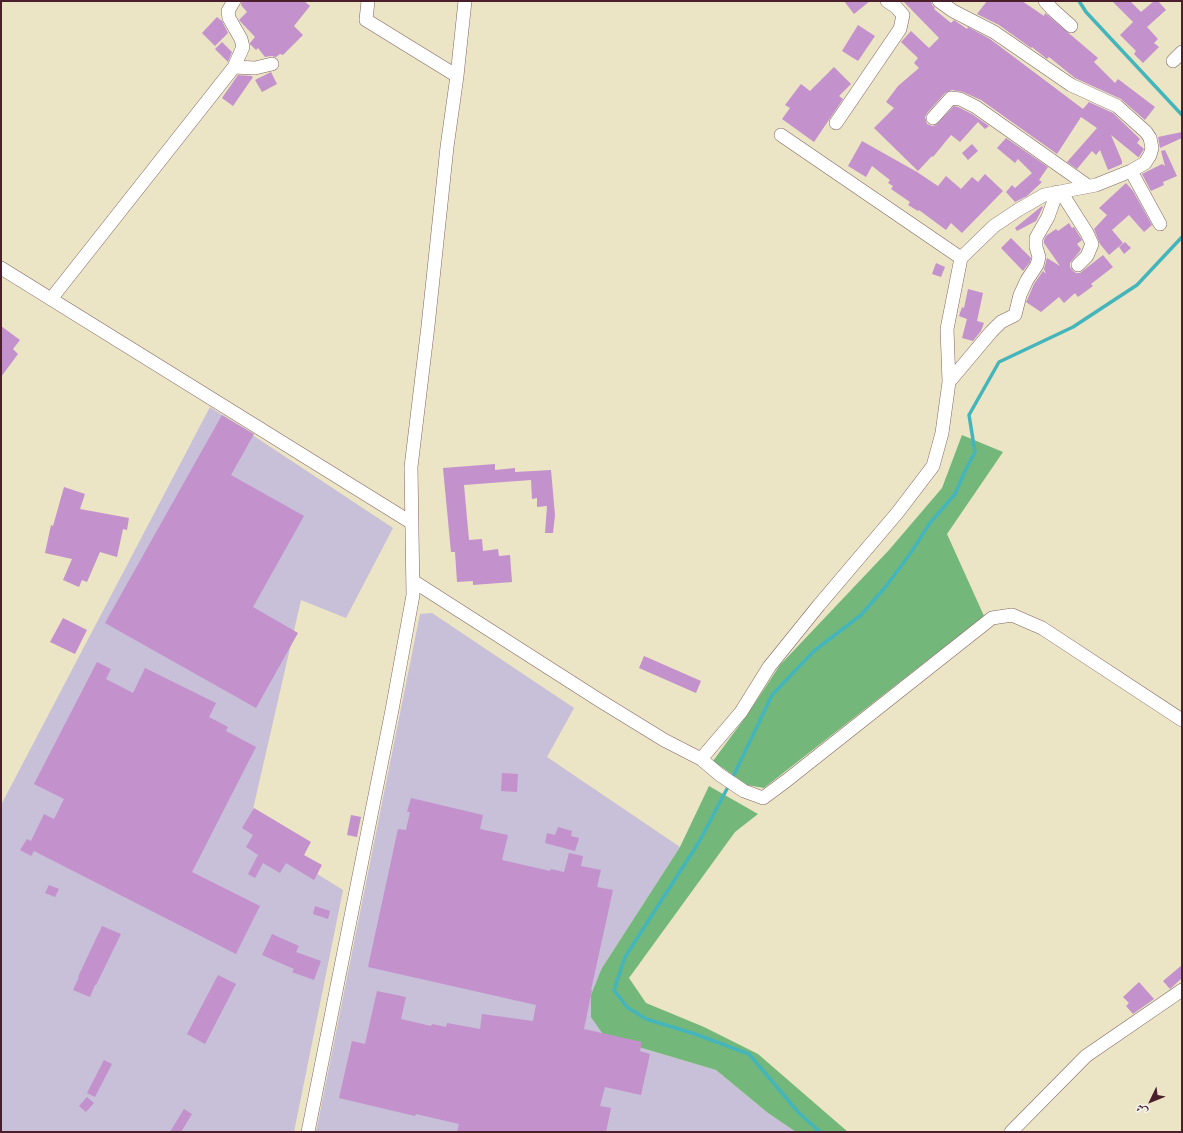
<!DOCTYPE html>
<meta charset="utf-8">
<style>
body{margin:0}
#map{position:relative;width:1183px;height:1133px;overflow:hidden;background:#ebe4c5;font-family:"IM FELL Double Pica",Amiri,serif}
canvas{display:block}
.frame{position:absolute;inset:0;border:2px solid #4a1f2b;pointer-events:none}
.north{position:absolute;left:1131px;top:1081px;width:40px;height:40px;-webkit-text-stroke:3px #f6f6f2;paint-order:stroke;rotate:227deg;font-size:11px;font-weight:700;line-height:16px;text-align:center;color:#4a1f2b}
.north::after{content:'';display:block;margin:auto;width:14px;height:18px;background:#4a1f2b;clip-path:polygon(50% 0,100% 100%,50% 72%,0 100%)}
</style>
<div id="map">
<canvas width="1183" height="1133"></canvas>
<div class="frame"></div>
<div class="north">ش</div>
</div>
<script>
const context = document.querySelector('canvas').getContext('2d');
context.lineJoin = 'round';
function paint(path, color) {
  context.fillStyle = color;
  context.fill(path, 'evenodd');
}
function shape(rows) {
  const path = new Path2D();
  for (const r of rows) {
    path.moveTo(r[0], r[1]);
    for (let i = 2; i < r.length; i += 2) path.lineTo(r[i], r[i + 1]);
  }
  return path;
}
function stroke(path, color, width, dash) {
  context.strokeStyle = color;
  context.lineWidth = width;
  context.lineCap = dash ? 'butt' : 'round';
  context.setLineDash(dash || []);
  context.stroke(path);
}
paint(shape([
 [210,407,393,528,346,618,301,600,248,831,343,890,294,1132,1,1132,1,805],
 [432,613,574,708,547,757,680,847,602,968,605,1037,716,1070,768,1113,796,1132,316,1132,420,614]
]), '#c8bfd8');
paint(shape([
 [962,435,1003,452,947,534,984,616,764,788,747,785,713,761,747,715,780,665,889,550,942,488],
 [709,786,758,814,735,832,629,978,646,1003,704,1027,758,1054,848,1132,796,1132,768,1113,716,1070,605,1037,591,1017,591,995,602,968,680,847]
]), '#74b77a');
stroke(shape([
 [1079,1,1086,12,1182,115],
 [732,779,772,695,814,651,861,615,887,585,910,554,930,523,955,494,965,471,975,452,969,415,999,362,1073,327,1137,285,1182,237],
 [729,785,699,842,625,957,614,990,627,1007,646,1019,695,1034,749,1054,798,1112,820,1132]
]), '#45b5bc', 3.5);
paint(shape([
 [242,1,304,1,310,6,294,26,303,35,283,55,280,54,276,57,271,56,265,57,258,48,256,50,250,44,250,43,255,37,239,20,247,12,241,5],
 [844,1,870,1,854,14],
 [903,1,931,1,932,5,935,8,934,9,951,23,954,20,967,29,968,27,990,39,1083,109,1089,102,1113,113,1140,139,1137,143,1144,149,1139,157,1138,157,1111,135,1122,161,1122,164,1108,170,1100,150,1096,155,1092,151,1077,169,1067,162,1097,128,1081,117,1057,154,981,100,963,92,952,90,945,93,927,113,925,117,927,124,932,126,936,125,954,106,958,107,972,114,989,126,985,129,978,122,960,142,951,135,933,157,932,156,918,171,874,128,894,108,886,102,898,86,919,68,914,63,918,58,901,42,911,31,929,48,939,38],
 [987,1,1022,1,1044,16,1045,13,1098,58,1094,62,1115,83,1118,79,1155,107,1145,120,1121,99,1075,78,1049,57,1047,59,1032,47,1031,48,999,25,977,14],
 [1112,1,1130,1,1141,12,1154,1,1158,1,1166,10,1147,27,1158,39,1154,43,1159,47,1143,63,1134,54,1136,51,1120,35,1133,22],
 [217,17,222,21,228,33,215,46,202,33],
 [858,25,875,36,858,61,842,51],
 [222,42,232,52,228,62,215,49],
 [834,67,851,84,839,96,843,99,814,142,782,119,790,108,785,105,801,84,810,91],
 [271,72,277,84,262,92,255,80],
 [238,75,251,76,253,77,233,106,222,98],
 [1182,132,1182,138,1160,148,1158,137],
 [1006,138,1048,167,1039,180,1042,182,1027,196,1015,202,1006,192,1012,185,1015,188,1032,173,1018,159,1015,163,997,148],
 [862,141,917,172,938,186,946,176,961,189,972,177,978,182,985,174,1003,191,962,233,951,223,946,230,919,210,918,211,908,205,910,202,891,189,893,186,888,183,890,180,872,166,866,177,848,166],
 [972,144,978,151,968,160,962,153],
 [1165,150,1177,176,1163,182,1164,185,1151,191,1142,174,1162,164,1165,166,1161,151],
 [1126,183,1133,191,1152,225,1144,232,1129,215,1112,230,1123,243,1109,255,1100,244,1094,229,1107,215,1099,208],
 [1042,206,1043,207,1036,221,1017,231,1015,228],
 [1069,223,1072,228,1074,227,1082,240,1077,244,1081,249,1080,251,1070,263,1070,267,1073,271,1076,273,1080,273,1103,255,1113,267,1091,284,1093,286,1078,297,1075,293,1064,303,1059,297,1041,312,1026,302,1028,298,1034,284,1043,271,1046,274,1044,269,1047,258,1060,266,1044,243,1044,240,1046,236,1056,229,1058,231],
 [1011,238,1031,258,1030,262,1023,271,1001,248],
 [1125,242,1131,248,1124,254,1119,247],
 [936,263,945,267,941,277,932,274],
 [968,289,983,293,977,321,984,323,981,331,973,341,962,338,967,319,959,316,962,307,964,308],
 [1,326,20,340,13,349,18,354,1,377],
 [222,415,254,434,231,475,304,516,253,607,298,633,256,708,105,623],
 [495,464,495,470,515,468,515,472,551,470,555,515,553,533,545,533,547,506,537,507,537,498,532,499,531,480,464,485,469,540,482,539,483,551,498,549,499,556,510,555,512,582,473,585,473,581,457,582,455,552,451,552,443,468],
 [64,487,85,494,80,509,129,518,127,530,123,529,117,557,100,552,87,582,82,580,79,587,63,580,72,559,45,553,51,525,53,526],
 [63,618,87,630,75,654,50,642],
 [644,656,701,681,696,693,639,668],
 [97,662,111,669,106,679,133,693,145,668,216,703,209,717,228,727,226,731,256,747,192,872,260,906,236,954,34,851,31,856,20,850,27,839,31,841,44,814,54,819,64,799,34,784],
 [502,773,518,774,517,792,501,791],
 [411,798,483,815,480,829,508,835,502,860,550,871,551,869,564,872,569,853,583,856,581,866,601,870,597,887,613,890,591,990,592,990,584,1029,642,1042,640,1051,650,1054,641,1095,605,1087,600,1106,611,1108,606,1132,457,1132,459,1124,416,1114,415,1116,339,1098,352,1041,365,1044,377,991,406,997,401,1019,431,1026,432,1024,446,1027,447,1023,480,1029,482,1014,533,1021,536,1005,368,967,398,829,406,830,410,812,407,812],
 [254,808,311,842,304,855,322,865,314,880,286,863,280,873,263,863,255,878,248,874,258,855,246,847,253,835,242,828],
 [351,815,361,817,357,837,347,835],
 [558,827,572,831,571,836,579,838,575,851,545,843,547,833,555,835],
 [49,885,59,889,55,897,45,893],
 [315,906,330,911,328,919,313,914],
 [102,926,121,934,96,985,95,985,90,997,73,990,79,977,78,977],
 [272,934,299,946,296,952,321,961,314,980,292,972,294,969,262,955],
 [1182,965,1182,978,1170,989,1163,981],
 [218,975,236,984,205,1044,187,1034],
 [1139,982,1154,999,1133,1014,1126,1006,1129,1003,1123,997],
 [104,1060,112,1064,95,1097,87,1093],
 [87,1097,94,1103,86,1112,79,1106],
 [184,1109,192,1114,181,1132,170,1132]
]), '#c391cc');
const minor = shape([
 [368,1,366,20,457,76],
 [1045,1,1052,9,1071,26],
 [1173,61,1182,52],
 [234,67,255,68,272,64],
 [933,118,951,98,960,99,976,107,1088,186],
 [836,123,900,29,903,15,896,7,887,1],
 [781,135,961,258],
 [1131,171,1160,224],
 [1061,192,1087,233,1092,244,1087,256,1078,265],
 [1,268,412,523],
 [51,299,234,67,243,47,241,39,229,18,228,11,234,1],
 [949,382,991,332,1001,322,1015,315,1020,295,1027,280,1037,265,1039,257,1036,247,1036,238,1048,217,1057,192],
 [413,581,599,700,664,740,701,759,720,775,744,791,763,798,786,781,992,618,1012,615,1042,628,1182,720],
 [701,759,741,712,769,667,819,605,898,512,933,466,942,433,949,382,947,329,961,258,994,226,1018,210,1044,195,1096,185,1131,171,1145,163,1150,155,1152,148,1150,138,1146,132,1117,106,1071,85,994,32,953,11,939,1],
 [308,1132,392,710,413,595,411,467,428,326,447,147,457,76,465,1],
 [1011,1132,1086,1056,1182,990]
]);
stroke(minor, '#826461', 14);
stroke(minor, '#fff', 13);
</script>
